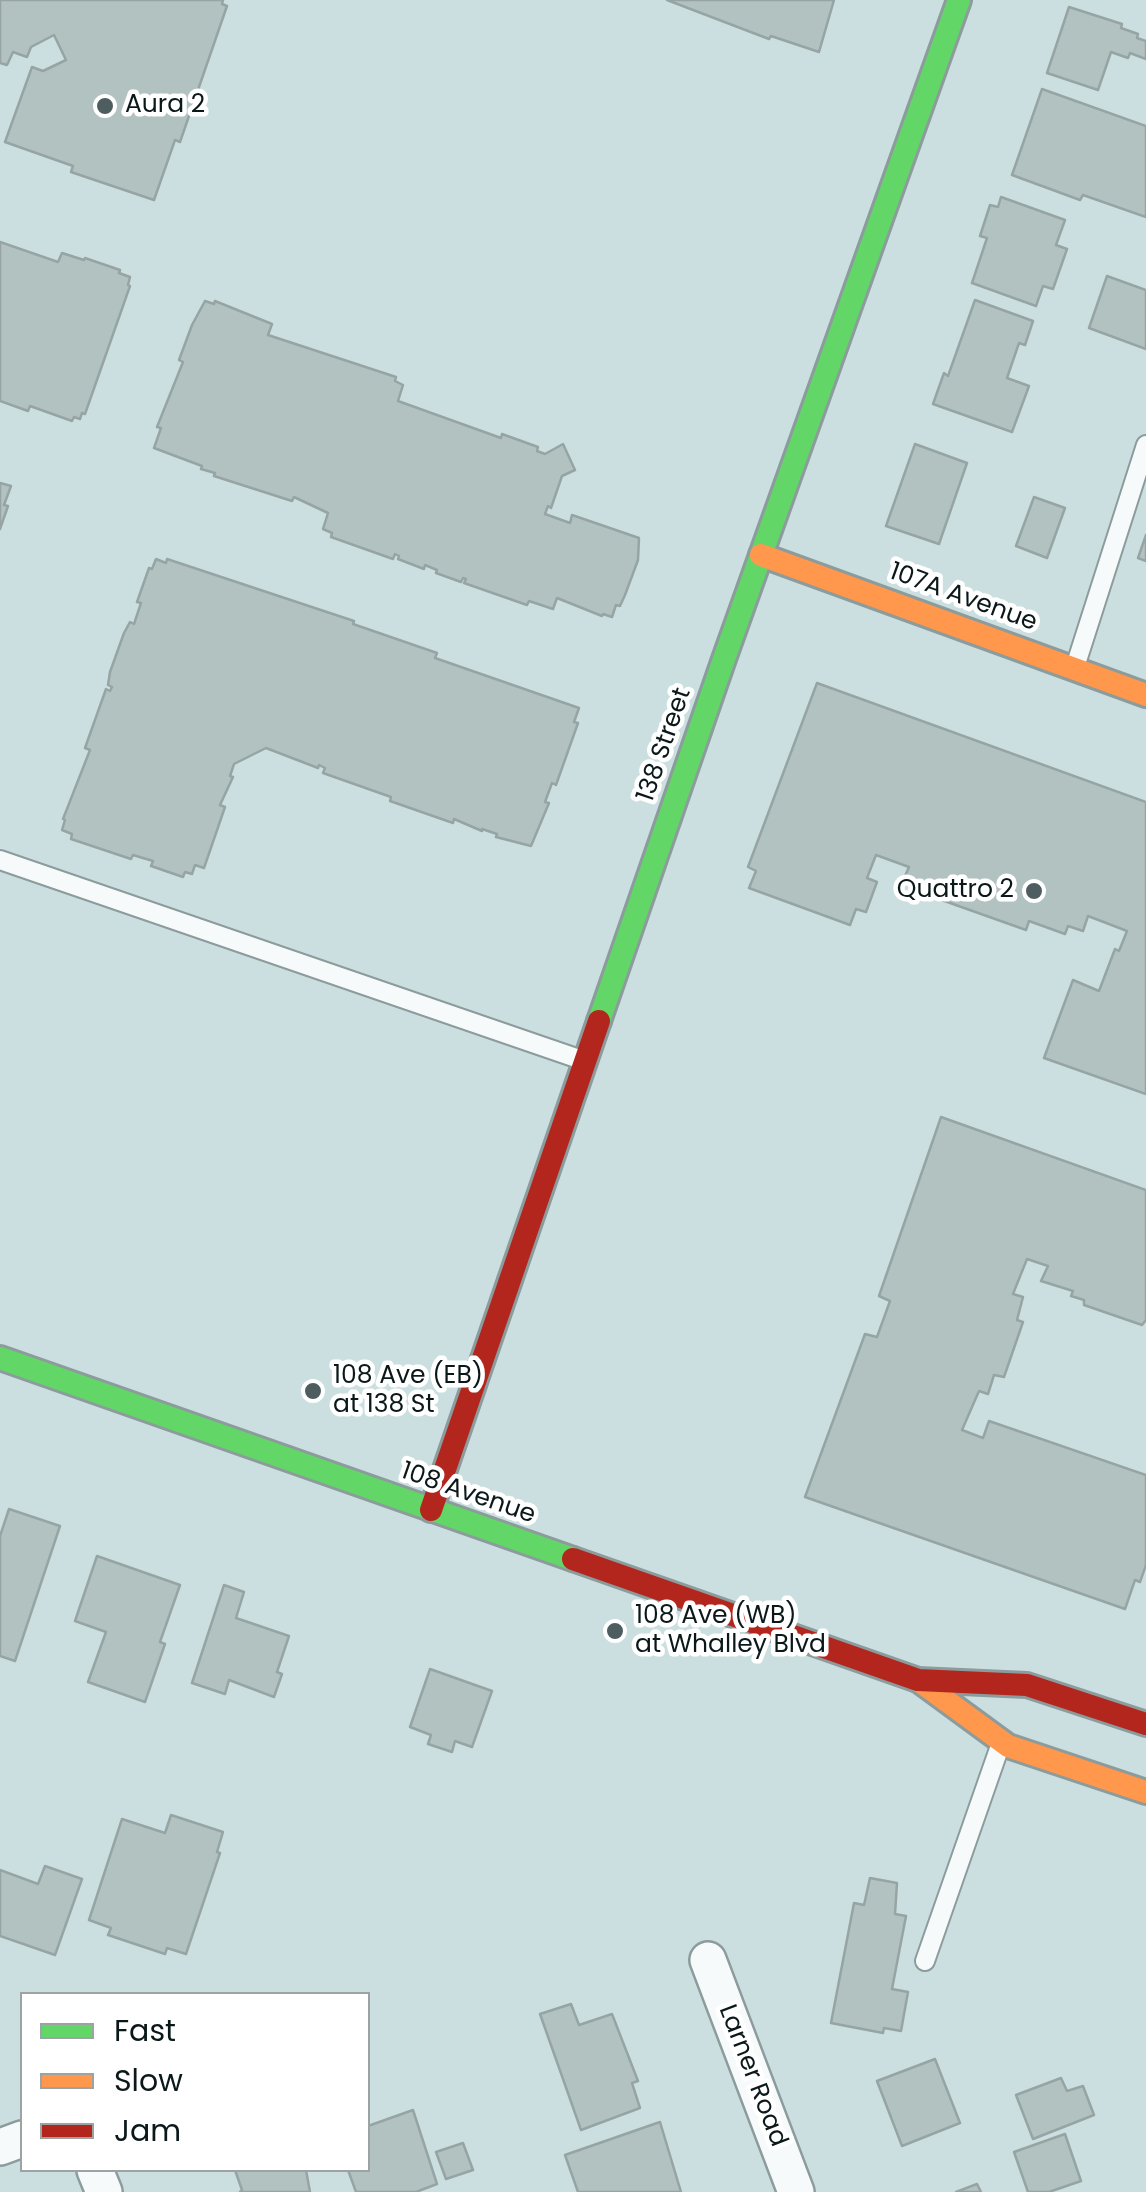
<!DOCTYPE html>
<html>
<head>
<meta charset="utf-8">
<style>
	body { margin:0 }
	#map { position:relative; width:1146px; height:2192px; overflow:hidden; background:#cbdfe1; font-family:Poppins,sans-serif }
	canvas { display:block }
	.legend { position:absolute; left:20px; top:1992px; width:350px; height:180px; box-sizing:border-box; background:#fff; border:2px solid #9da3a3; margin:0; padding:12px 18px; list-style:none; font-size:30px; color:#0b181a }
	.legend li { display:flex; align-items:center; gap:20px; height:50px }
	.legend b { width:50px; border:2px solid #9da3a3 }
</style>
</head>
<body>
<div id="map">
<canvas width="1146" height="2192"></canvas>
<ul class="legend">
<li><b style="height:12px;background:#63d668"></b>Fast</li>
<li><b style="height:12px;background:#ff974d"></b>Slow</li>
<li><b style="height:12px;background:#b3261e"></b>Jam</li>
</ul>
</div>
<script>
const context = document.querySelector('canvas').getContext('2d');
context.lineJoin = 'round';
function paint(path, color) {
  context.fillStyle = color;
  context.fill(path, 'evenodd');
}
function shape(rows) {
  const path = new Path2D();
  for (const r of rows) {
    path.moveTo(r[0], r[1]);
    for (let i = 2; i < r.length; i += 2) path.lineTo(r[i], r[i + 1]);
  }
  return path;
}
function strokePath(path, color, width, dash) {
  context.strokeStyle = color;
  context.lineWidth = width;
  context.lineCap = dash ? 'butt' : 'round';
  context.setLineDash(dash || []);
  context.stroke(path);
}
function write(font, color, halo, rows, align = 'center') {
  context.font = font + ' Poppins,sans-serif';
  context.lineWidth = 9;
  context.setLineDash([]);
  context.textBaseline = 'middle';
  context.strokeStyle = halo;
  context.fillStyle = color;
  for (const [text, x, y, turn = 0] of rows) {
    context.save();
    context.translate(x, y);
    context.rotate((+turn || 0) * Math.PI / 180);
    context.textAlign = isNaN(turn) ? turn : align;
    if (halo) context.strokeText(text, 0, 0);
    context.fillText(text, 0, 0);
    context.restore();
  }
}
const building = shape([
	[0,0,223,0,222,4,227,6,180,142,175,140,154,200,71,172,73,166,5,142,32,67,43,71,66,60,54,35,31,47,27,57,13,52,7,65,0,63,0,0],
	[667,0,834,0,819,52,771,36,769,39,667,0],
	[1069,7,1122,24,1121,28,1138,34,1137,38,1146,41,1146,59,1130,53,1128,58,1111,52,1098,90,1047,73,1069,7],
	[1042,89,1146,126,1146,217,1083,195,1080,200,1012,175,1042,89],
	[1001,197,1065,220,1056,245,1067,249,1053,289,1043,286,1036,306,972,283,987,238,980,236,990,205,998,207,1001,197],
	[0,242,58,262,62,253,84,260,85,258,120,270,119,273,130,277,128,285,130,286,85,414,82,413,80,419,74,417,72,421,30,406,28,411,0,401,0,242],
	[1107,276,1146,290,1146,349,1089,328,1107,276],
	[975,300,1033,321,1025,345,1019,343,1007,378,1029,386,1012,432,933,404,944,373,948,376,975,300],
	[205,301,214,304,215,301,272,324,268,335,396,377,395,381,403,385,398,401,501,438,502,434,538,447,537,451,545,454,563,444,575,470,562,476,551,508,548,506,545,514,570,523,572,515,639,538,638,560,625,595,620,606,616,605,612,617,603,614,602,616,557,598,553,609,529,601,527,605,464,583,466,579,463,578,461,582,436,573,437,570,425,565,424,569,398,559,399,556,395,554,393,559,331,537,332,533,323,529,328,513,294,497,292,501,214,476,215,473,201,469,202,466,154,448,161,428,157,427,183,362,179,360,192,325,205,301],
	[915,444,967,463,939,544,886,526,915,444],
	[0,483,11,486,4,505,8,506,0,529,0,483],
	[1034,497,1065,508,1047,558,1016,546,1034,497],
	[1146,535,1146,561,1138,558,1146,535],
	[156,559,166,563,167,559,354,621,353,624,437,653,435,658,579,708,574,722,578,723,556,785,552,783,545,802,549,803,531,846,496,837,497,834,482,829,482,831,454,819,453,823,390,801,391,797,323,773,325,768,319,765,318,768,266,748,234,764,230,776,233,777,220,805,225,807,204,868,195,865,192,874,185,872,183,877,151,866,153,861,133,855,131,859,71,839,72,834,62,830,65,820,63,819,90,750,85,748,106,689,110,691,112,687,108,685,110,672,124,633,130,622,134,624,141,603,137,602,149,568,152,569,156,559],
	[817,683,1146,802,1146,1094,1044,1058,1073,980,1099,991,1115,949,1119,951,1127,931,1088,916,1083,931,1068,926,1065,934,1029,921,1026,930,922,893,925,882,905,876,909,867,876,855,867,878,877,882,866,912,856,909,850,925,749,888,756,871,748,867,817,683],
	[941,1117,1146,1190,1146,1320,1142,1325,1084,1305,1084,1300,1071,1296,1073,1291,1041,1281,1048,1266,1027,1259,1013,1294,1023,1297,1017,1320,1023,1322,1004,1377,994,1375,988,1394,979,1391,962,1430,983,1438,989,1421,1146,1475,1146,1565,1140,1582,1135,1580,1125,1609,805,1497,865,1334,877,1337,890,1301,879,1296,941,1117],
	[9,1509,60,1526,15,1661,0,1656,0,1536,9,1509],
	[97,1556,180,1585,160,1642,165,1644,145,1702,88,1682,106,1632,75,1621,97,1556],
	[224,1585,244,1592,236,1618,289,1636,277,1672,282,1674,274,1697,229,1680,225,1694,192,1683,224,1585],
	[430,1669,492,1691,472,1747,455,1741,452,1752,428,1744,431,1735,410,1727,430,1669],
	[171,1815,223,1832,217,1852,220,1853,186,1954,167,1948,165,1954,108,1935,111,1928,89,1920,122,1819,165,1833,171,1815],
	[45,1866,82,1879,55,1955,0,1936,0,1870,38,1884,45,1866],
	[870,1878,897,1883,895,1914,906,1916,892,1989,908,1992,901,2031,884,2028,883,2033,831,2023,854,1903,864,1905,870,1878],
	[571,2004,579,2025,612,2014,638,2081,632,2083,640,2108,581,2130,540,2014,571,2004],
	[935,2059,960,2123,902,2146,877,2081,935,2059],
	[1061,2078,1067,2091,1083,2086,1094,2115,1033,2139,1016,2095,1061,2078],
	[413,2110,437,2184,416,2192,356,2192,348,2170,368,2170,368,2126,413,2110],
	[660,2122,681,2192,578,2192,565,2155,660,2122],
	[1065,2134,1081,2181,1049,2192,1028,2192,1014,2152,1065,2134],
	[463,2143,473,2170,446,2179,436,2152,463,2143],
	[235,2170,306,2170,310,2192,240,2192,242,2190,235,2170],
	[977,2184,981,2192,956,2192,977,2184]
]);
paint(building, '#b2c2c1');
strokePath(building, '#96a5a4', 2.5);
const lane = shape([
	[1075,667,1146,445],
	[0,860,585,1061],
	[925,1961,1000,1746]
]);
const street = shape([
	[708,1960,796,2192],
	[0,2147,22,2139],
	[95,2170,104,2192]
]);
const fast = shape([
	[599,1021,724,659,959,0],
	[0,1358,573,1559]
]);
const slow = shape([
	[761,555,1146,695],
	[918,1680,1008,1746,1146,1792]
]);
const jam = shape([
	[431,1510,599,1021],
	[573,1559,918,1680,1027,1685,1146,1724]
]);
strokePath(lane, '#8c9b9c', 22);
strokePath(street, '#8c9b9c', 40);
strokePath(fast, '#8c9b9c', 28);
strokePath(slow, '#8c9b9c', 28);
strokePath(jam, '#8c9b9c', 28);
strokePath(lane, '#f7fafa', 18);
strokePath(street, '#f7fafa', 35);
strokePath(fast, '#63d668', 22);
strokePath(slow, '#ff974d', 22);
strokePath(jam, '#b3261e', 22);
for (const [x, y, r, color] of [
	[105,106,10,"#4e5e60"],
	[1034,891,10,"#4e5e60"],
	[313,1391,10,"#4e5e60"],
	[615,1631,10,"#4e5e60"]
]) {
  const dot = new Path2D();
  dot.arc(x, y, r, 0, 2 * Math.PI);
  context.fillStyle = color;
  context.fill(dot);
  strokePath(dot, '#fff', 4);
}
write('25px', '#0b181a', '#fff', [
	["Aura 2",125,106],
	["Quattro 2",1014,891,"right"],
	["108 Ave (EB)",333,1377],
	["at 138 St",333,1406],
	["108 Ave (WB)",635,1617],
	["at Whalley Blvd",635,1646]
], 'left');
write('25px', '#0b181a', '#fff', [
	["107A Avenue",963,598,20],
	["138 Street",665,745,-71],
	["108 Avenue",468,1494,19],
	["Larner Road",752,2076,69]
]);
</script>
</body>
</html>
